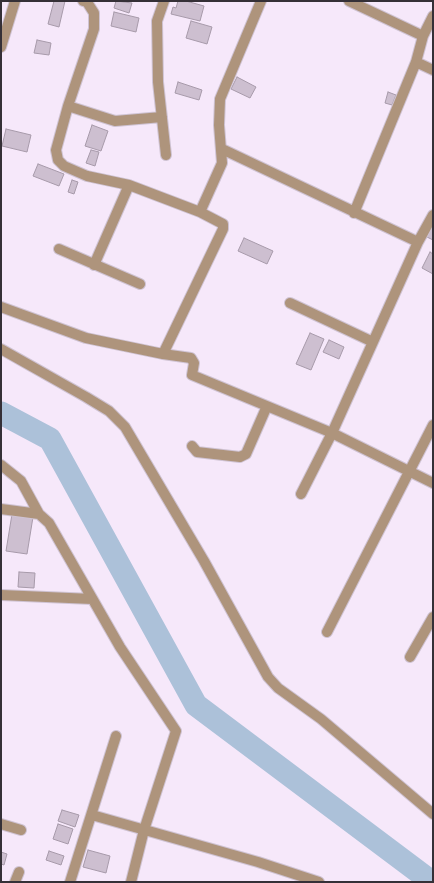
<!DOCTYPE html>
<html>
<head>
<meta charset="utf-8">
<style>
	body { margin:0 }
	#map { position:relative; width:434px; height:883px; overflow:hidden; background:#f6e8fa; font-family:Ubuntu,sans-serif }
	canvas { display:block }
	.frame { position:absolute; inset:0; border:2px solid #353037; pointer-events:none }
</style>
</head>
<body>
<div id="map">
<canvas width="434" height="883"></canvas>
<div class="frame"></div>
</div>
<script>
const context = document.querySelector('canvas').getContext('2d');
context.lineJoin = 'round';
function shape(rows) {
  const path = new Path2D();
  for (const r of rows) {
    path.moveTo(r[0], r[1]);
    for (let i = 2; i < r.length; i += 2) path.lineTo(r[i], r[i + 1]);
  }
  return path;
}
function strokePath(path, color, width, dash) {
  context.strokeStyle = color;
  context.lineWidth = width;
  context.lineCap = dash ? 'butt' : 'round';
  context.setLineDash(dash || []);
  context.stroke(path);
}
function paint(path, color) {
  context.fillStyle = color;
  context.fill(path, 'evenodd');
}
strokePath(shape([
	[1,413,50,439,196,705,432,882]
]), '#acc1d9', 23);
const building = shape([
	[54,1,65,1,59,27,48,24,54,1],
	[116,1,132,3,129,13,114,8,116,1],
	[178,1,186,1,204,6,200,21,171,14,173,7,176,8,178,1],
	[114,12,139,18,136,32,111,26,114,12],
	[191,21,212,27,207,44,186,38,191,21],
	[37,40,51,43,49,55,34,53,37,40],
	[237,77,256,87,250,98,231,89,237,77],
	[178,82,202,90,199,100,175,93,178,82],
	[388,92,396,95,392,105,385,103,388,92],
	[92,125,108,131,101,151,85,146,92,125],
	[6,129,31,135,27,152,2,146,6,129],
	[91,150,99,152,95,166,86,163,91,150],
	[38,164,64,174,59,186,33,176,38,164],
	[72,180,78,182,74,194,68,192,72,180],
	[433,219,433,240,425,236,433,219],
	[244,238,273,251,267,264,238,251,244,238],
	[430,252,433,254,433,274,422,268,430,252],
	[310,333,324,339,311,370,296,364,310,333],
	[329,340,344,347,339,359,323,352,329,340],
	[12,514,33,517,27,554,6,551,12,514],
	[19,572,35,573,34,588,18,587,19,572],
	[62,810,79,815,75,827,58,821,62,810],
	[58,824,73,829,68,844,53,839,58,824],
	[88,850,110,856,106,873,83,867,88,850],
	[49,851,64,856,61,865,46,860,49,851],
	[1,852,7,854,4,865,1,864,1,852]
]);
paint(building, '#cdbfd0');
strokePath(building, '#a79aaa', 1);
const street = shape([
	[83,1,87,2,94,13,94,29,68,106,56,150,58,160,64,166,87,176,129,185,200,212],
	[164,1,157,21,158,82,166,155],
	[261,1,220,99,219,125,222,163,200,212,223,224,223,229,163,354,191,358,194,363,192,375,332,433,433,483],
	[349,1,423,36],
	[1,47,15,1],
	[416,62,433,70],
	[68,106,115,121,162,117],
	[222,149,418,242],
	[354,213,416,62,423,36,433,16],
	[59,249,140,284],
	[94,265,129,185],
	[290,303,373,342],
	[1,307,86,338,163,354],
	[1,349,86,397,109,411,125,427,204,561,268,677,278,688,321,719,433,814],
	[192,446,197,452,240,457,246,454,267,406],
	[1,465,21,481,39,514],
	[301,494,332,433,418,242,433,215],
	[1,509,39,514,49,523,120,647,176,731,144,830,131,882],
	[1,595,92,599],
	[327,632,433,425],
	[410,657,433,617],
	[92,815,258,862,319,882],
	[1,824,21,830],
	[15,882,19,872],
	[70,882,116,736]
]);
strokePath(street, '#cfc3d3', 12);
strokePath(street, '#ae947c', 10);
</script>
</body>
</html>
